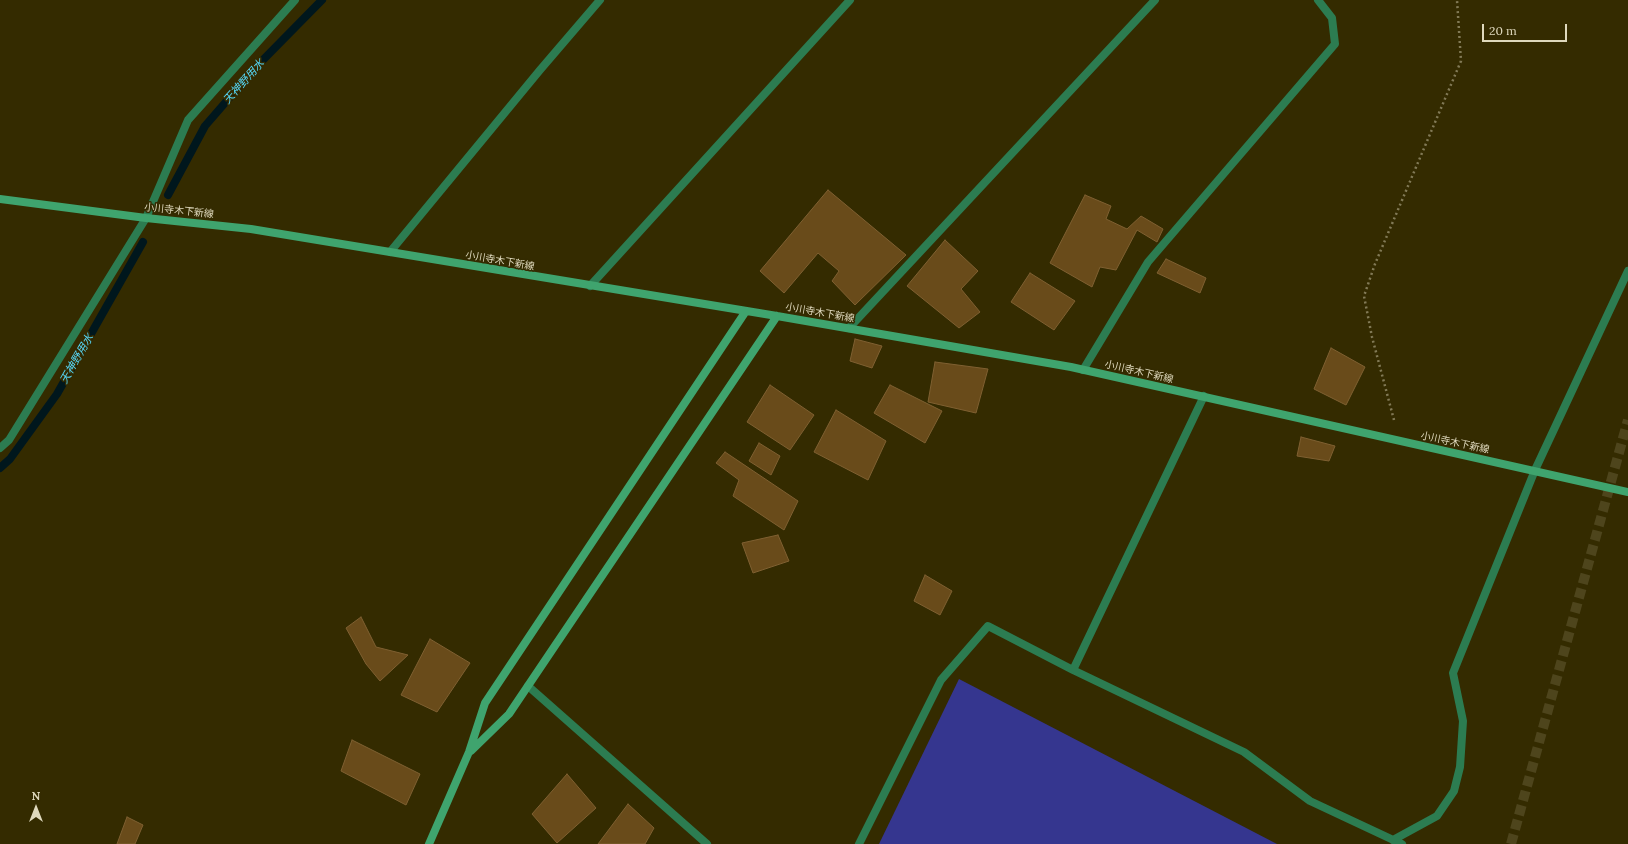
<!DOCTYPE html>
<html>
<head>
<meta charset="utf-8">
<style>
	body { margin:0 }
	#map { position:relative; width:1628px; height:844px; overflow:hidden; background:#342b00; font-family:Lora,serif }
	canvas { display:block }
	.north { position:absolute; left:16px; top:788px; width:40px; height:40px; -webkit-text-stroke:3px #342b00; paint-order:stroke; rotate:0deg; font-size:11px; font-weight:700; line-height:16px; text-align:center; color:#dfd9bd }
	.north::after { content:''; display:block; margin:auto; width:14px; height:18px; background:#dfd9bd; clip-path:polygon(50% 0,100% 100%,50% 72%,0 100%) }
	.scale { position:absolute; left:1482px; top:24px; width:85px; height:18px; box-sizing:border-box; border:2px solid #dfd9bd; border-top:0; padding-left:5px; font-size:12px; line-height:14px; white-space:nowrap; color:#dfd9bd; -webkit-text-stroke:3px #342b00; paint-order:stroke }
</style>
</head>
<body>
<div id="map">
<canvas width="1628" height="844"></canvas>
<div class="north">N</div>
<div class="scale">20 m</div>
</div>
<script>
const context = document.querySelector('canvas').getContext('2d');
context.lineJoin = 'round';
function paint(path, color) {
  context.fillStyle = color;
  context.fill(path, 'evenodd');
}
function shape(rows) {
  const path = new Path2D();
  for (const r of rows) {
    path.moveTo(r[0], r[1]);
    for (let i = 2; i < r.length; i += 2) path.lineTo(r[i], r[i + 1]);
  }
  return path;
}
function strokePath(path, color, width, dash) {
  context.strokeStyle = color;
  context.lineWidth = width;
  context.lineCap = dash ? 'butt' : 'round';
  context.setLineDash(dash || []);
  context.stroke(path);
}
function write(font, color, halo, rows, align = 'center') {
  context.font = font + ' Lora,"Noto Sans JP",serif';
  context.lineWidth = 3;
  context.setLineDash([]);
  context.textBaseline = 'middle';
  context.strokeStyle = halo;
  context.fillStyle = color;
  for (const [text, x, y, turn = 0] of rows) {
    context.save();
    context.translate(x, y);
    context.rotate((+turn || 0) * Math.PI / 180);
    context.textAlign = isNaN(turn) ? turn : align;
    if (halo) context.strokeText(text, 0, 0);
    context.fillText(text, 0, 0);
    context.restore();
  }
}
paint(shape([
	[959,679,1277,844,879,844]
]), '#35368f');
strokePath(shape([
	[168,195,205,126,257,66,322,0],
	[0,468,10,459,57,394,143,242]
]), '#00171d', 8);
const building = shape([
	[828,190,906,255,855,305,832,281,839,271,818,253,784,293,760,271,828,190],
	[1085,195,1111,206,1106,219,1127,229,1141,216,1163,229,1157,242,1137,230,1116,270,1100,267,1092,287,1050,263,1085,195],
	[945,240,978,271,961,289,980,312,959,328,907,286,945,240],
	[1166,259,1206,278,1200,293,1157,273,1166,259],
	[1030,273,1075,301,1054,330,1011,302,1030,273],
	[855,339,882,346,872,368,850,361,855,339],
	[1331,348,1365,367,1346,405,1314,389,1331,348],
	[935,362,988,369,976,413,928,402,935,362],
	[770,385,814,415,790,450,747,422,770,385],
	[890,385,942,411,925,443,874,413,890,385],
	[836,410,886,441,868,480,814,452,836,410],
	[1301,437,1335,446,1329,461,1297,456,1301,437],
	[759,443,780,456,771,475,749,461,759,443],
	[725,452,798,501,784,530,733,496,739,480,716,463,725,452],
	[778,535,789,561,753,573,742,543,778,535],
	[925,575,952,591,940,615,914,601,925,575],
	[361,617,376,647,408,655,380,681,366,664,346,628,361,617],
	[430,639,470,663,437,712,401,695,430,639],
	[352,740,420,774,406,805,341,771,352,740],
	[567,774,596,808,557,843,532,814,567,774],
	[628,804,654,828,645,844,598,844,628,804],
	[127,817,143,825,135,844,117,844,127,817]
]);
paint(building, '#694b1a');
strokePath(building, '#7f6031', 1);
strokePath(shape([
	[1511,844,1628,420]
]), '#4e451c', 10, [10, 5]);
strokePath(shape([
	[1394,420,1372,337,1364,296,1375,264,1461,61,1457,0]
]), '#827a56', 2.5, [2, 3]);
strokePath(shape([
	[390,252,540,70,600,0],
	[590,286,850,0],
	[849,328,1155,0],
	[1083,370,1148,262,1335,44,1332,18,1318,0],
	[1204,396,1073,670,1244,752,1310,801,1402,844],
	[0,448,9,440,146,218,188,120,295,0],
	[528,686,707,844],
	[1393,840,1437,816,1454,791,1460,767,1463,721,1453,673,1535,470,1628,271],
	[859,844,941,680,988,626,1073,670]
]), '#2c7c51', 8);
strokePath(shape([
	[0,199,146,218,251,229,777,316,1071,367,1628,492],
	[471,751,509,714,777,316],
	[429,844,469,752,485,703,746,311]
]), '#3fa46e', 8);
write('10px', '#dfd9bd', '#342b00', [
	["小川寺木下新線",179,211,6],
	["小川寺木下新線",500,261,10],
	["小川寺木下新線",820,313,10],
	["小川寺木下新線",1139,372,13],
	["小川寺木下新線",1455,443,12]
]);
write('italic 11px', '#55d5f4', '#342b00', [
	["天神野用水",244,82,-48],
	["天神野用水",77,359,-60]
]);
</script>
</body>
</html>
